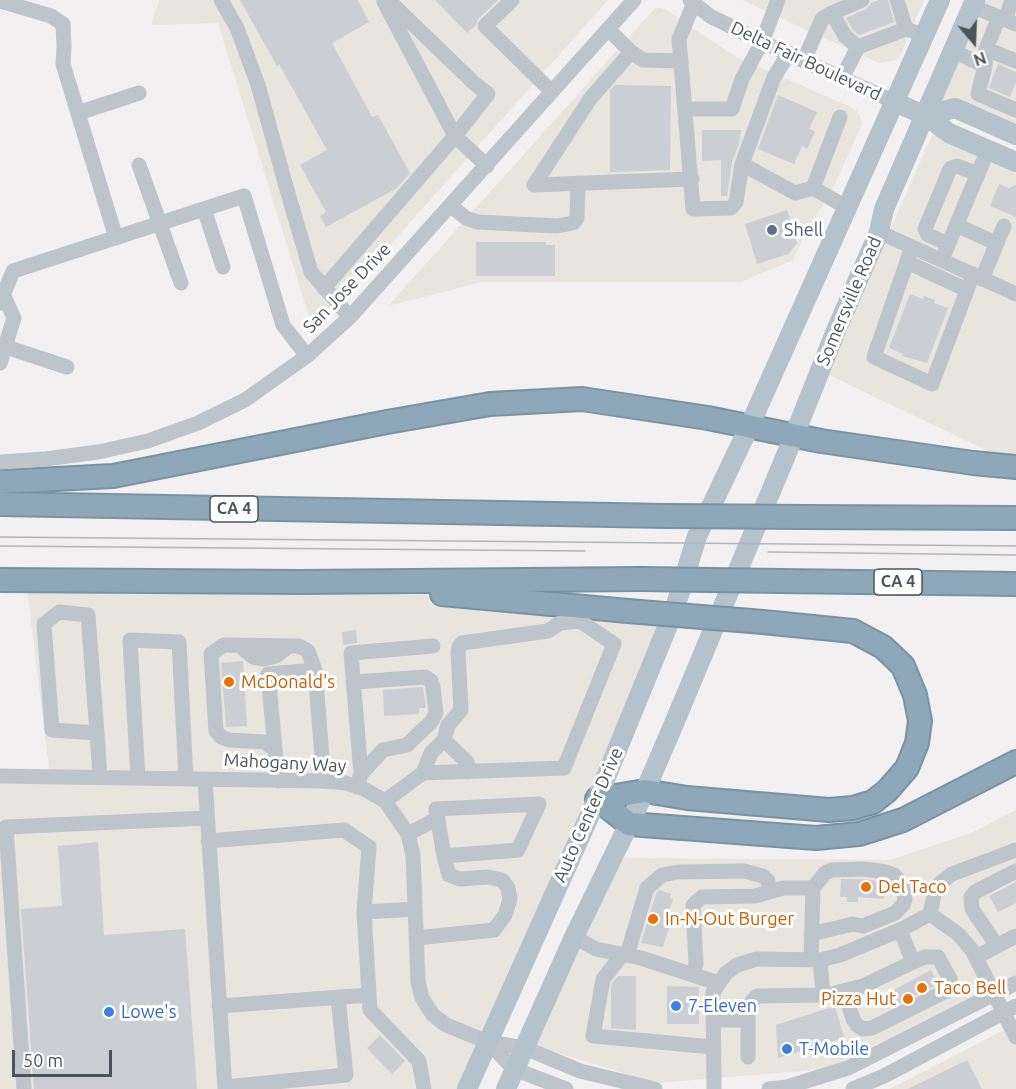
<!DOCTYPE html>
<html>
<head>
<meta charset="utf-8">
<style>
	body { margin:0 }
	#map { position:relative; width:1016px; height:1089px; overflow:hidden; background:#f2f0f0; font-family:Ubuntu,sans-serif }
	canvas { display:block }
	.north { position:absolute; left:944px; top:12px; width:60px; height:60px; -webkit-text-stroke:4px #fff; paint-order:stroke; rotate:161deg; font-size:16px; font-weight:700; line-height:24px; text-align:center; color:#4a555b }
	.north::after { content:''; display:block; margin:auto; width:21px; height:27px; background:#4a555b; clip-path:polygon(50% 0,100% 100%,50% 72%,0 100%) }
	.scale { position:absolute; left:12px; top:1050px; width:100px; height:27px; box-sizing:border-box; border:3px solid #4a555b; border-top:0; padding-left:8px; font-size:18px; line-height:21px; white-space:nowrap; color:#4a555b; -webkit-text-stroke:4px #fff; paint-order:stroke }
</style>
</head>
<body>
<div id="map">
<canvas width="1016" height="1089"></canvas>
<div class="north">N</div>
<div class="scale">50 m</div>
</div>
<script>
const context = document.querySelector('canvas').getContext('2d');
context.lineJoin = 'round';
function paint(path, color) {
  context.fillStyle = color;
  context.fill(path, 'evenodd');
}
function shape(rows) {
  const path = new Path2D();
  for (const r of rows) {
    path.moveTo(r[0], r[1]);
    for (let i = 2; i < r.length; i += 2) path.lineTo(r[i], r[i + 1]);
  }
  return path;
}
function strokePath(path, color, width, dash) {
  context.strokeStyle = color;
  context.lineWidth = width;
  context.lineCap = dash ? 'butt' : 'round';
  context.setLineDash(dash || []);
  context.stroke(path);
}
function write(font, color, halo, rows, align = 'center') {
  context.font = font + ' Ubuntu,sans-serif';
  context.lineWidth = 6;
  context.setLineDash([]);
  context.textBaseline = 'middle';
  context.strokeStyle = halo;
  context.fillStyle = color;
  for (const [text, x, y, turn = 0] of rows) {
    context.save();
    context.translate(x, y);
    context.rotate((+turn || 0) * Math.PI / 180);
    context.textAlign = isNaN(turn) ? turn : align;
    if (halo) context.strokeText(text, 0, 0);
    context.fillText(text, 0, 0);
    context.restore();
  }
}
paint(shape([
	[159,0,608,0,351,289,312,326,218,23,151,25],
	[742,0,924,0,901,54,896,60,879,63],
	[975,0,1016,0,1016,135,955,108,926,116],
	[655,8,661,8,668,11,736,57,851,107,856,110,860,116,862,123,859,131,833,188,804,236,793,260,741,282,482,282,388,306],
	[933,133,1016,168,1016,459,994,454,827,374],
	[26,580,300,582,670,614,467,1089,0,1089,0,776,50,776],
	[1016,810,1016,975,827,1069,656,1083,532,1045,624,858,890,860,971,833],
	[1016,1024,1016,1089,889,1089,903,1082]
]), '#e8e4de');
paint(shape([
	[240,0,358,0,369,22,332,43,372,117,378,115,410,173,397,188,326,227,320,216,326,212,300,165,327,150,279,64,277,66],
	[435,0,498,0,478,19,476,25,467,33],
	[879,0,888,0,894,22,859,35,853,30,846,18,866,9,871,3],
	[998,64,1016,72,1016,83,1010,97,989,88],
	[615,85,671,86,670,170,610,172,610,90],
	[778,95,817,112,809,129,815,131,807,149,802,146,794,164,758,149],
	[702,130,741,130,739,144,732,162,727,196,721,196,721,160,702,161],
	[999,184,1009,188,1016,185,1016,217,990,206],
	[787,210,797,243,788,254,757,264,745,224],
	[476,242,546,242,546,245,555,245,555,276,476,276],
	[910,294,923,299,924,296,935,300,934,303,948,308,927,363,902,356,903,354,889,348],
	[356,630,357,643,343,645,342,632],
	[243,661,247,726,226,727,221,663],
	[423,687,426,708,419,708,419,714,384,716,383,690],
	[98,842,104,935,185,929,197,1089,34,1089,21,909,62,906,58,846],
	[841,879,863,879,884,882,884,899,858,897,858,902,847,902,847,897,840,897],
	[1016,882,1016,903,998,912,989,896],
	[659,890,671,894,670,898,673,899,666,920,671,922,663,947,641,943,656,894],
	[931,970,938,984,894,1006,888,993],
	[618,976,636,976,636,1030,611,1028,611,991,612,983],
	[667,986,699,987,699,1024,667,1024],
	[835,1006,844,1038,778,1058,776,1025],
	[380,1035,405,1061,392,1074,367,1048],
	[967,1060,982,1089,908,1089]
]), '#cbced2');
const highway = shape([
	[0,482,113,476,387,422,490,404,582,399,708,418,821,441,973,463,1016,467],
	[0,504,667,516],
	[805,517,1016,518],
	[0,580,300,582,641,579],
	[780,581,1016,584],
	[442,594,628,611],
	[597,799,645,791,687,798,829,810,853,808,873,802,887,791,907,768,917,743,920,721,915,695,903,666,883,647,853,631,763,622],
	[597,799,629,824,816,838,859,834,903,820,1016,762]
]);
strokePath(highway, '#7993a4', 26);
strokePath(shape([
	[221,0,237,28,258,85,287,190,311,272,350,317],
	[512,0,485,26,552,92],
	[690,0,710,16,762,42,895,102],
	[897,0,906,29],
	[0,1,51,16,63,24,64,47,63,64,116,238],
	[384,2,455,136,487,166],
	[694,3,679,39,693,209,731,208,736,202,742,164],
	[972,6,1016,24],
	[832,13,845,36,858,47],
	[1005,20,1012,0],
	[608,29,631,52],
	[986,49,999,17],
	[953,51,985,66,986,49,1016,61],
	[789,53,774,77,742,164,795,193,813,188],
	[804,60,822,19,832,13,862,0],
	[681,61,643,60,631,52,590,99,534,185,692,179],
	[985,66,978,94,1016,110],
	[842,78,858,47,906,29,924,35],
	[686,109,732,109,742,79,762,42,778,0],
	[78,113,139,93],
	[840,117,813,188,846,207],
	[139,165,181,283],
	[451,206,466,218,477,222,557,226,573,223,577,218,578,183],
	[204,209,223,267],
	[956,225,996,243],
	[879,232,1016,294],
	[948,244,928,235,925,229,949,171,951,168,957,166,978,174],
	[912,247,874,357,932,384,973,274],
	[945,252,988,150],
	[907,262,967,290],
	[982,279,1004,226],
	[324,288,455,136,488,94,474,83,388,0],
	[0,303,13,271,244,196,283,325,307,356],
	[0,345,67,367],
	[0,363,14,318,3,294],
	[0,462,45,459,98,452,148,441,198,423,245,400,307,356,350,317,634,0],
	[239,645,253,657,264,659,276,656,289,646],
	[354,682,425,677,431,681,433,687,436,713,432,721,407,745,383,750,361,774],
	[97,733,52,730,44,624,59,612,88,615,97,733,100,777],
	[444,740,467,762,468,772],
	[274,749,265,742,229,740,221,737,216,731,211,654,224,645,299,646,308,651,315,670],
	[0,776,324,781,346,783,364,789,385,801,408,834,413,855,418,982,422,998,433,1015,446,1025,488,1042,525,1048,580,1071,655,1089],
	[138,778,130,640,179,642,186,779],
	[205,779,225,1089],
	[278,781,268,674,315,670,324,781],
	[357,787,361,774,351,653,433,646],
	[385,801,423,773,431,753,444,740,448,725,461,710,458,652,459,647,462,643,548,631,560,623,580,621,614,644,564,768,423,773],
	[408,834,438,818],
	[208,841,344,830,369,847,364,912,369,995,219,1006],
	[364,912,415,909],
	[930,914,958,934,972,950,1016,1037],
	[811,934,853,924,863,926,895,913,903,905,905,899,902,884,894,875,886,872,863,869,832,870,825,873,813,888],
	[574,937,596,949,641,958,718,983],
	[416,938,494,930,505,915,510,899,508,888,502,880,488,877,460,879,449,875,444,856,436,809,539,804,518,850,444,856],
	[997,946,972,909,971,897,975,892,1016,871],
	[623,954,603,979,593,1036,713,1047],
	[627,955,647,888,662,875,678,872,744,871,763,876,768,881,770,891],
	[976,957,1016,936],
	[693,974,696,964,693,905,702,897,755,896,783,888,813,888,811,960],
	[844,991,853,1019,857,1025,863,1029,872,1028,946,991,950,986,950,979,938,957,925,957,913,962],
	[835,993,863,986,913,962,900,930],
	[369,995,370,1010,419,1061,424,1089],
	[713,1020,748,1020,748,1006,757,996,823,995,820,960],
	[748,1020,748,1057],
	[488,1042,514,1069,566,1089],
	[225,1087,346,1075,338,997],
	[24,1089,6,827,207,818],
	[714,1089,713,992,726,973,737,965,757,959,820,960,840,955,900,930,930,914,935,891,940,883,952,874,1016,850],
	[769,1089,787,1087,848,1068,1016,983],
	[853,1089,884,1076,1016,1006]
]), '#bdc5cb', 15);
strokePath(shape([
	[895,102,926,116,949,133,1016,162],
	[926,116,955,108,1016,135],
	[467,1089,597,799,675,608,697,536,749,427,940,0],
	[506,1089,574,937,645,791,673,726,794,436,837,328,879,232,884,209,975,0]
]), '#b3c2cb', 20);
strokePath(highway, '#8ea7b9', 22);
strokePath(shape([
	[0,537,1016,546],
	[0,546,585,551],
	[768,552,1016,555]
]), '#b3b6b9', 1.5);
const highwayBridge = shape([
	[667,516,805,517],
	[641,579,780,581],
	[628,611,763,622]
]);
strokePath(highwayBridge, '#7993a4', 26, []);
strokePath(highwayBridge, '#8ea7b9', 22);
for (const [x, y, r, color] of [
	[772,230,6,"#5c6f8a"],
	[229,682,6,"#e8710a"],
	[866,887,6,"#e8710a"],
	[653,919,6,"#e8710a"],
	[922,988,6,"#e8710a"],
	[908,999,6,"#e8710a"],
	[676,1006,6,"#3f7fe0"],
	[109,1012,6,"#3f7fe0"],
	[787,1049,6,"#3f7fe0"]
]) {
  const dot = new Path2D();
  dot.arc(x, y, r, 0, 2 * Math.PI);
  context.fillStyle = color;
  context.fill(dot);
  strokePath(dot, '#fff', 2);
}
for (const [x, y, w] of [
	[234,509,48],
	[898,582,48]
]) {
  const box = new Path2D();
  box.roundRect(x - w / 2, y - 13, w, 26, 4.5);
  context.fillStyle = '#fff';
  context.fill(box);
  strokePath(box, '#4a555b', 1.5);
}
write('bold 16px', '#4a555b', null, [
	["CA 4",234,509],
	["CA 4",898,582]
]);
write('18px', '#4a555b', '#fff', [
	["Delta Fair Boulevard",806,61,25],
	["San Jose Drive",347,288,-46],
	["Somersville Road",849,301,-67],
	["Mahogany Way",285,763,3],
	["Auto Center Drive",588,815,-66]
]);
write('18px', '#4e5e75', '#fff', [
	["Shell",784,230]
], 'left');
write('18px', '#c56008', '#fff', [
	["McDonald's",241,682],
	["Del Taco",878,887],
	["In-N-Out Burger",665,919],
	["Taco Bell",934,988],
	["Pizza Hut",896,999,"right"]
], 'left');
write('18px', '#366cbe', '#fff', [
	["7-Eleven",688,1006],
	["Lowe's",121,1012],
	["T-Mobile",799,1049]
], 'left');
</script>
</body>
</html>
